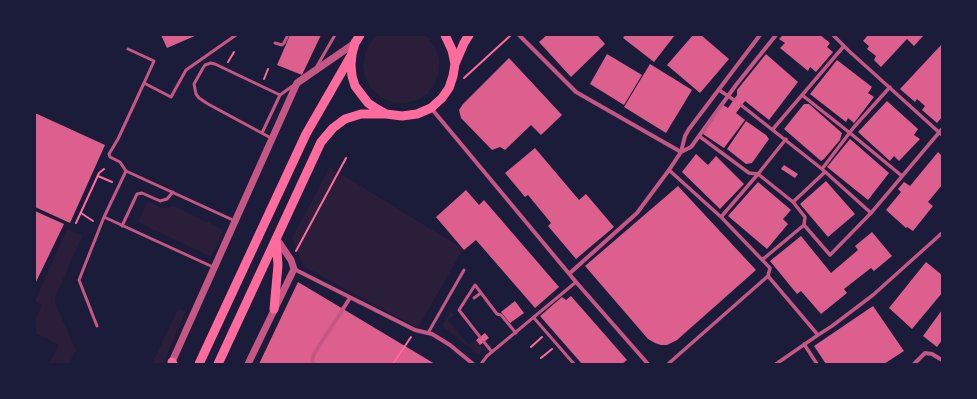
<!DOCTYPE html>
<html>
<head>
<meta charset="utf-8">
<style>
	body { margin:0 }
	#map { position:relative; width:977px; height:399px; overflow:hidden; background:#1b1b3a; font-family:Signika,sans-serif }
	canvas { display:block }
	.frame { position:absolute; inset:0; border:36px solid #1b1b3a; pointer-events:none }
</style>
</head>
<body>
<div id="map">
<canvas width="977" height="399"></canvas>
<div class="frame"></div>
</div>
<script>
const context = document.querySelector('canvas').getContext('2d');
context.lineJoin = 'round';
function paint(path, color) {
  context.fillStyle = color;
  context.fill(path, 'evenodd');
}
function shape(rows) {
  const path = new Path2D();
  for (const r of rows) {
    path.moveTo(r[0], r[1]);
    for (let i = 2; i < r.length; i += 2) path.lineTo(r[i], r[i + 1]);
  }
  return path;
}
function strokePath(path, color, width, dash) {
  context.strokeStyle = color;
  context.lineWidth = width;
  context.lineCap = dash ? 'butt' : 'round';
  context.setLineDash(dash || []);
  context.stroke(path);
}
paint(shape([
	[378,35,424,35,427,37,435,47,439,59,439,71,435,83,428,93,418,100,406,103,394,103,382,98,372,90,366,79,363,67,365,54,370,43],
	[330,167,463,249,418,328,303,266,292,238],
	[148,201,160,207,165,208,174,206,224,230,211,257,138,222],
	[67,229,82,236,55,298,55,303,76,350,69,364,49,364,59,345,35,333,35,320,42,305,35,301],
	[178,309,186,311,163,364,152,364],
	[450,312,455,315,448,320,469,345,476,340,484,349,478,354,442,326]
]), '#2a1e3b');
paint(shape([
	[161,35,197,35,167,48],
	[290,35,321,35,302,75,277,65],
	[547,35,597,35,605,44,571,77,539,42],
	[625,35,675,35,654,62,623,38],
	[693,35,701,35,729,59,700,93,667,65],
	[783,35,820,35,830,43,827,47,833,52,816,72,810,67,808,71,780,48,785,43,779,39],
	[868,35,924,35,914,46,907,39,881,67,874,60,876,56,867,49,869,46,863,41],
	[942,44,942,117,937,123,922,110,925,106,917,99,915,102,900,89],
	[607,54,642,75,624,105,590,84],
	[766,54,798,82,769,120,745,101,736,113,745,120,724,148,703,134,723,105,728,108,737,95,737,90],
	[509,58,562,115,541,135,531,125,505,150,500,147,492,150,461,118,459,110,463,104],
	[837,60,872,87,868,93,874,97,854,123,848,118,846,122,810,94],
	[650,64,692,90,666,133,624,107],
	[887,101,918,129,914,135,920,139,899,161,894,156,890,161,858,132],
	[804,104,809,104,842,133,840,140,824,159,821,161,784,129],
	[35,113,105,145,70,223,35,207],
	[746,121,766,135,769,139,752,163,746,164,727,149],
	[850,139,889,173,868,200,827,167],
	[535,148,579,200,586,194,614,227,576,259,548,226,551,223,528,195,525,197,505,173],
	[938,152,942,156,942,185,928,202,933,206,913,231,907,227,906,228,886,210,901,192,898,189,904,182,910,186],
	[696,154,708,165,716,156,744,184,720,209,682,172],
	[784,165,798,174,795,178,781,169],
	[826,181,855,214,828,237,800,204],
	[758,182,791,210,783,219,788,224,767,249,728,216],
	[678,186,756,270,677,340,667,345,661,345,655,343,648,339,585,266],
	[466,190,479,205,484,200,559,287,535,308,476,240,464,250,436,217],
	[35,211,64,224,35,284],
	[872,232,892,256,874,271,871,268,844,289,847,293,821,314,801,291,797,294,770,261,801,236,831,273,858,250,855,246],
	[926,262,942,275,942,293,912,329,889,308],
	[298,282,435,364,259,364],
	[571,296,627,360,622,364,582,364,540,316,562,297,566,300],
	[515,301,524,313,510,323,501,312],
	[873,306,904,351,884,364,826,364,814,346],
	[942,310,942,340,937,347,923,336],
	[485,333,489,338,480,345,476,340]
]), '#dd5f8e');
strokePath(shape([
	[228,62,234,52],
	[464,78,511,35],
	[264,79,268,69],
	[98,176,112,182],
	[81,213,93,221],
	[76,223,99,173,104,169],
	[296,251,346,158],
	[531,347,542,337],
	[541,358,552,349],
	[393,364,411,337]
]), '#ff6b9d', 2);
strokePath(shape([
	[275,43,282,45,284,43,288,35],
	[128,49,154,61,144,83],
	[317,66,335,35],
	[262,133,280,95,294,85],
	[271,138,208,104,199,98,196,94,194,84,203,68,205,65,211,63,215,64,280,95],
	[126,171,120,162,110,157,109,154,118,139,144,83,171,97,186,70,236,35],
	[122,226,137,194,142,193,160,201,167,199,173,192],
	[213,267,104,217,126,171,235,221],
	[474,298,481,293],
	[534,318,574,364],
	[97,326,79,280,104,217],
	[428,333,464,270],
	[480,337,459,310,475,285,497,314,501,315,516,333],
	[484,342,492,352],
	[481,364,487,356,576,282]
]), '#c65784', 3);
strokePath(shape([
	[833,35,849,51,942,135],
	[719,90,734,100],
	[802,95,850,133,902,176],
	[741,105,822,169,871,213],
	[773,129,844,46],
	[699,136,749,173,758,174,793,202,805,217,804,225],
	[822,169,854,127,890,87],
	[669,170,721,217,770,268,768,276],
	[793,202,825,172],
	[721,217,758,174,786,139],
	[762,260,804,225,830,255,871,213,942,129],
	[804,344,817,364],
	[668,364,768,276,818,335,832,326,873,295,942,233],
	[776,364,818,335,817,334]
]), '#c65784', 3.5);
strokePath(shape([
	[519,35,576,92,681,152],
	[431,108,576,282,648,364],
	[681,152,691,147,736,85,776,35],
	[294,269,415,330,432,334,450,345,473,364],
	[570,273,637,213,669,170,681,152,685,136,689,129,760,35],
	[314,364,312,360,314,354,350,298],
	[914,364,925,353,932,354,942,360]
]), '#c65784', 4);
strokePath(shape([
	[171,364,297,83,355,43],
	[248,364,294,269,291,260,276,238]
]), '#c65784', 7);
strokePath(shape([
	[360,35,355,43,352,54,351,65,352,76,355,86,368,103,377,109,386,114,402,116,417,114,431,108,442,98,449,88,453,76,455,64,452,50,445,35],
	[455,64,464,43,469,35],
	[274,309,278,265,276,239],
	[172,362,173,364],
	[199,364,306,134,352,54],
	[218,364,321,142,333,128,345,119,361,114,386,114]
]), '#ff6b9d', 9);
</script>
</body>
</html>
